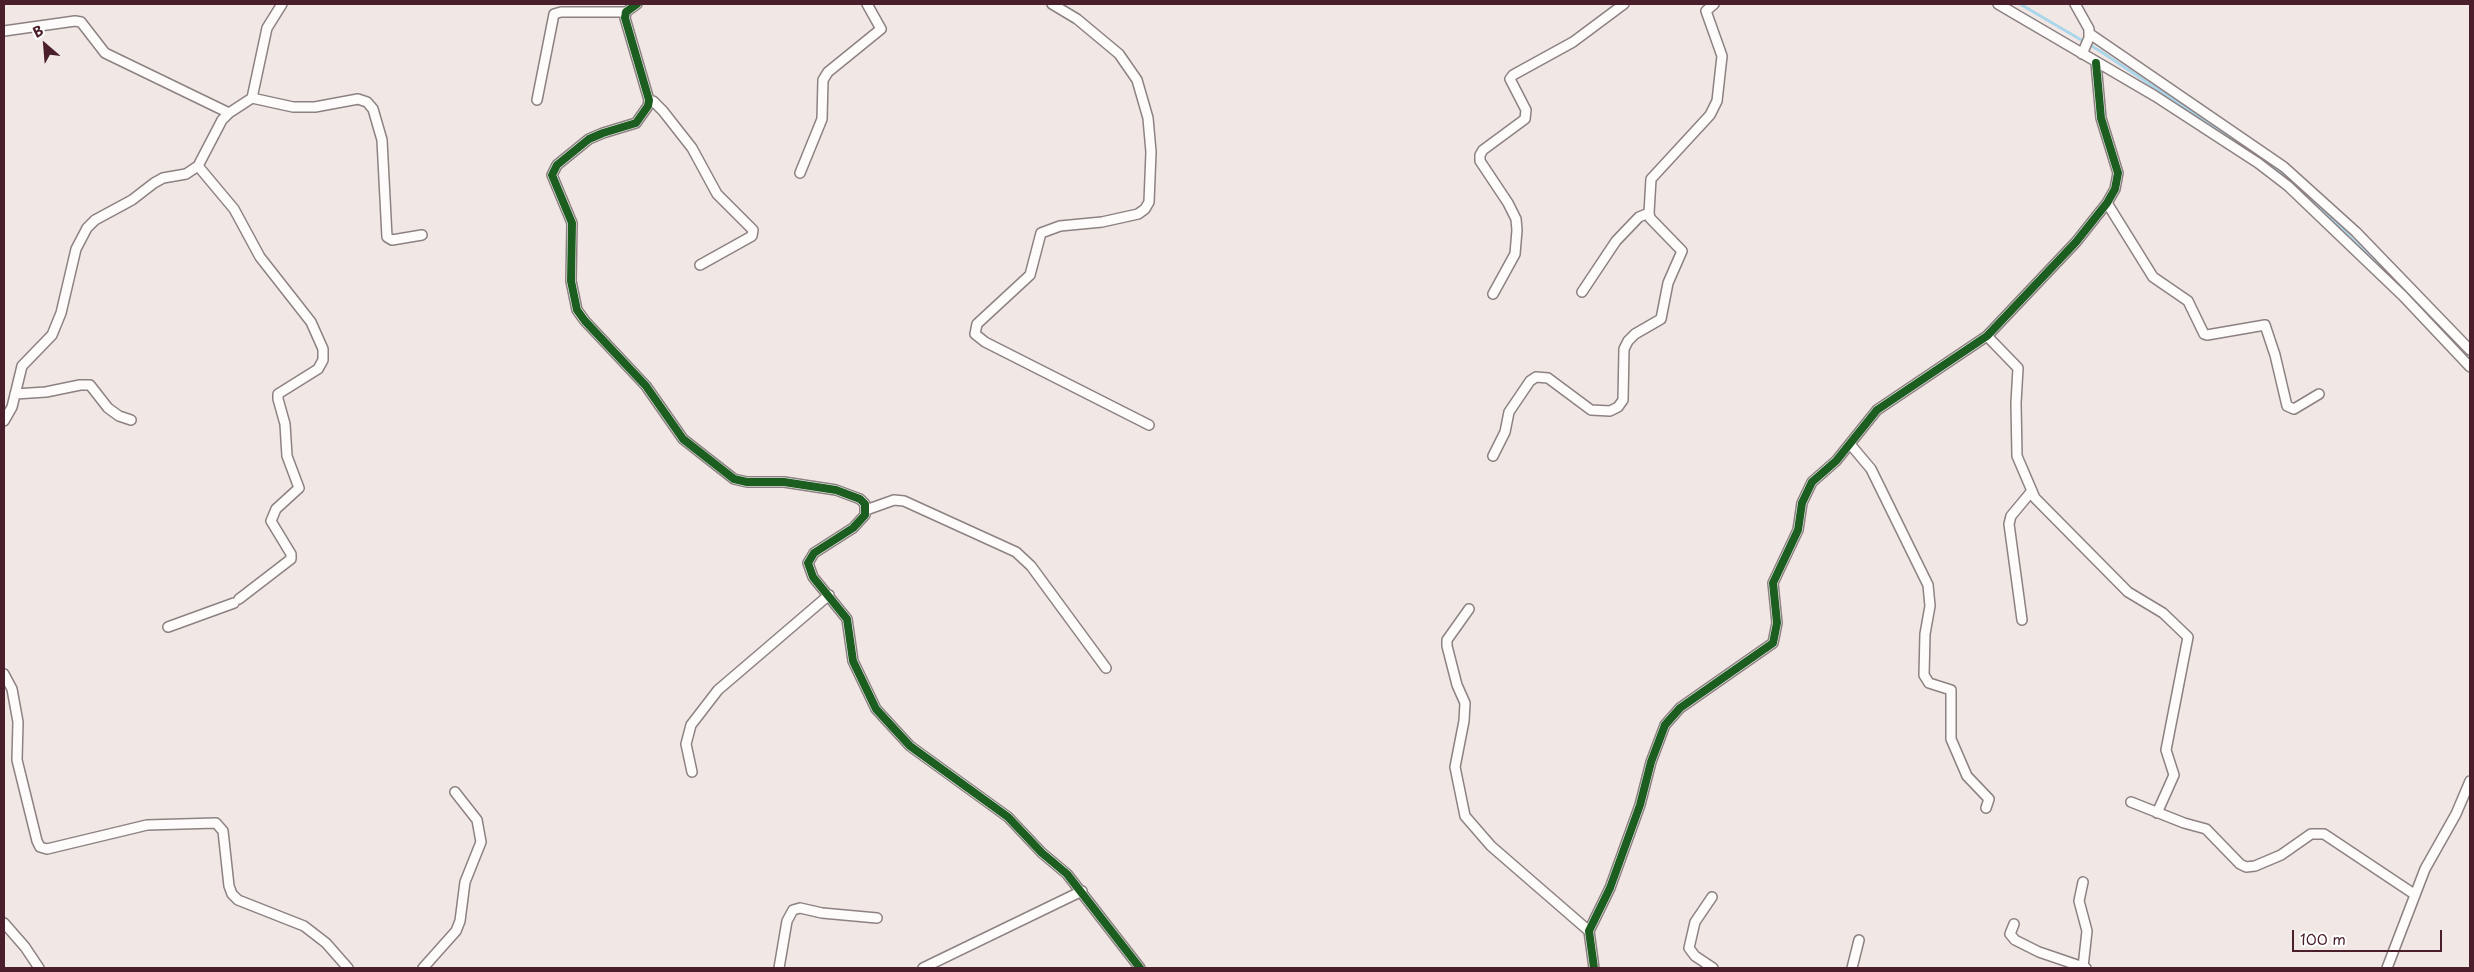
<!DOCTYPE html>
<html>
<head>
<meta charset="utf-8">
<style>
	body { margin:0 }
	#map { position:relative; width:2474px; height:972px; overflow:hidden; background:#f1e8e5; font-family:"Playpen Sans",sans-serif }
	canvas { display:block }
	.frame { position:absolute; inset:0; border:5px solid #4a1f2b; pointer-events:none }
	.north { position:absolute; left:20px; top:20px; width:50px; height:50px; -webkit-text-stroke:4px #fff; paint-order:stroke; rotate:333deg; font-size:14px; font-weight:700; line-height:20px; text-align:center; color:#4a1f2b }
	.north::after { content:''; display:block; margin:auto; width:18px; height:22px; background:#4a1f2b; clip-path:polygon(50% 0,100% 100%,50% 72%,0 100%) }
	.scale { position:absolute; left:2292px; top:930px; width:150px; height:22px; box-sizing:border-box; border:2px solid #4a1f2b; border-top:0; padding-left:6px; font-size:15px; line-height:18px; white-space:nowrap; color:#4a1f2b; -webkit-text-stroke:4px #fff; paint-order:stroke }
</style>
</head>
<body>
<div id="map">
<canvas width="2474" height="972"></canvas>
<div class="frame"></div>
<div class="north">B</div>
<div class="scale">100 m</div>
</div>
<script>
const context = document.querySelector('canvas').getContext('2d');
context.lineJoin = 'round';
function shape(rows) {
  const path = new Path2D();
  for (const r of rows) {
    path.moveTo(r[0], r[1]);
    for (let i = 2; i < r.length; i += 2) path.lineTo(r[i], r[i + 1]);
  }
  return path;
}
function strokePath(path, color, width, dash) {
  context.strokeStyle = color;
  context.lineWidth = width;
  context.lineCap = dash ? 'butt' : 'round';
  context.setLineDash(dash || []);
  context.stroke(path);
}
strokePath(shape([
	[2020,4,2100,51,2269,163,2304,191,2395,282],
	[2415,303,2470,359]
]), '#aad6eb', 3);
const minor = shape([
	[637,4,626,12,625,18,649,100,648,106,636,123,603,133,589,139,557,165,552,175,572,223,571,281,577,310,585,321,646,386,683,439,734,479,747,482,784,482,836,490,860,499,865,504,865,515,853,528,814,553,808,563,813,577,847,619,853,661,876,709,910,746,1008,817,1042,853,1067,874,1140,968],
	[1052,4,1077,19,1119,54,1137,80,1148,118,1151,152,1149,202,1145,209,1138,214,1102,222,1060,226,1041,233,1030,275,977,324,975,334,985,342,1149,425],
	[1998,4,2155,96,2258,163,2288,186,2403,296,2470,367],
	[2075,4,2089,29,2089,38,2082,54],
	[4,31,75,21,81,22,105,53,229,113],
	[2090,34,2284,167,2356,232,2470,350],
	[252,98,293,107,315,107,358,99,367,102,373,109,382,140,387,237,392,240,422,235],
	[537,100,554,14,561,12,626,12],
	[649,100,653,101,663,111,692,148,717,194,753,230,752,236,700,265],
	[198,166,234,209,260,257,311,322,323,349,323,360,318,369,278,394,278,399,285,424,287,456,299,488,276,509,271,521,291,554,291,559,239,599],
	[800,173,822,119,823,80,828,72,881,29,867,4],
	[2107,203,2153,277,2188,301,2204,334,2207,335,2265,325,2275,355,2287,406,2294,409,2319,394],
	[1582,292,1616,241,1639,217,1649,213],
	[1493,294,1515,254,1517,230,1516,219,1508,203,1480,161,1480,155,1483,150,1525,119,1526,110,1510,79,1513,75,1573,42,1624,4],
	[1987,336,2018,368,2016,403,2017,456,2035,498,2128,592,2163,613,2188,637,2166,750,2174,775,2157,813],
	[15,394,46,392,80,385,90,385,108,408,119,416,131,420],
	[4,421,12,407,22,366,52,335,61,313,76,249,87,228,95,220,132,200,154,183,163,178,186,174,198,166,222,120,229,113,252,98,267,28,282,4],
	[1850,444,1871,469,1928,585,1930,606,1925,634,1924,675,1929,683,1951,690,1951,739,1967,776,1989,799,1986,808],
	[1493,456,1505,432,1509,412,1530,381,1536,377,1548,378,1591,410,1610,411,1618,407,1623,400,1624,349,1628,341,1635,334,1661,319,1668,283,1682,251,1650,218,1649,213,1651,179,1710,115,1717,101,1722,56,1706,11,1714,4],
	[866,510,894,500,904,501,1016,552,1031,566,1106,668],
	[1469,609,1447,640,1447,646,1457,685,1465,703,1464,721,1455,767,1465,816,1491,846,1589,931],
	[2022,620,2009,524,2011,516,2031,492],
	[168,627,234,603],
	[4,674,12,689,18,722,17,760,37,841,40,847,47,849,147,825,216,823,223,831,229,886,232,894,238,900,304,926,326,943,348,968],
	[692,772,686,744,691,725,718,690,829,595],
	[2131,802,2184,823,2206,829,2240,864,2246,867,2255,866,2281,855,2311,834,2324,834,2414,894],
	[2083,882,2079,901,2087,931,2083,967,2086,968],
	[1712,897,1695,922,1689,948,1695,956,1713,968],
	[4,923,25,947,39,968],
	[2014,924,2010,934,2015,940,2039,952,2083,967],
	[423,968,456,931,460,921,465,882,481,842,477,820,455,792],
	[779,968,787,921,793,910,800,908,822,913,877,918],
	[923,968,1082,891],
	[1594,968,1589,931,1610,888,1640,805,1651,762,1665,725,1680,708,1773,643,1777,623,1773,583,1798,530,1802,503,1812,482,1836,461,1877,410,1987,336,2076,242,2107,203,2115,189,2118,173,2101,118,2096,63],
	[1852,968,1859,940],
	[2387,968,2425,869,2456,814,2470,781]
]);
strokePath(minor, '#8d8182', 12);
strokePath(minor, '#fdfcfb', 9);
strokePath(shape([
	[637,4,626,12,625,18,649,100,648,106,636,123,603,133,589,139,557,165,552,175,572,223,571,281,577,310,585,321,646,386,683,439,734,479,747,482,784,482,836,490,860,499,865,504,865,515,853,528,814,553,808,563,813,577,847,619,853,661,876,709,910,746,1008,817,1042,853,1067,874,1140,968],
	[1594,968,1589,931,1610,888,1640,805,1651,762,1665,725,1680,708,1773,643,1777,623,1773,583,1798,530,1802,503,1812,482,1836,461,1877,410,1987,336,2076,242,2107,203,2115,189,2118,173,2101,118,2096,63]
]), '#1b5e20', 8);
</script>
</body>
</html>
